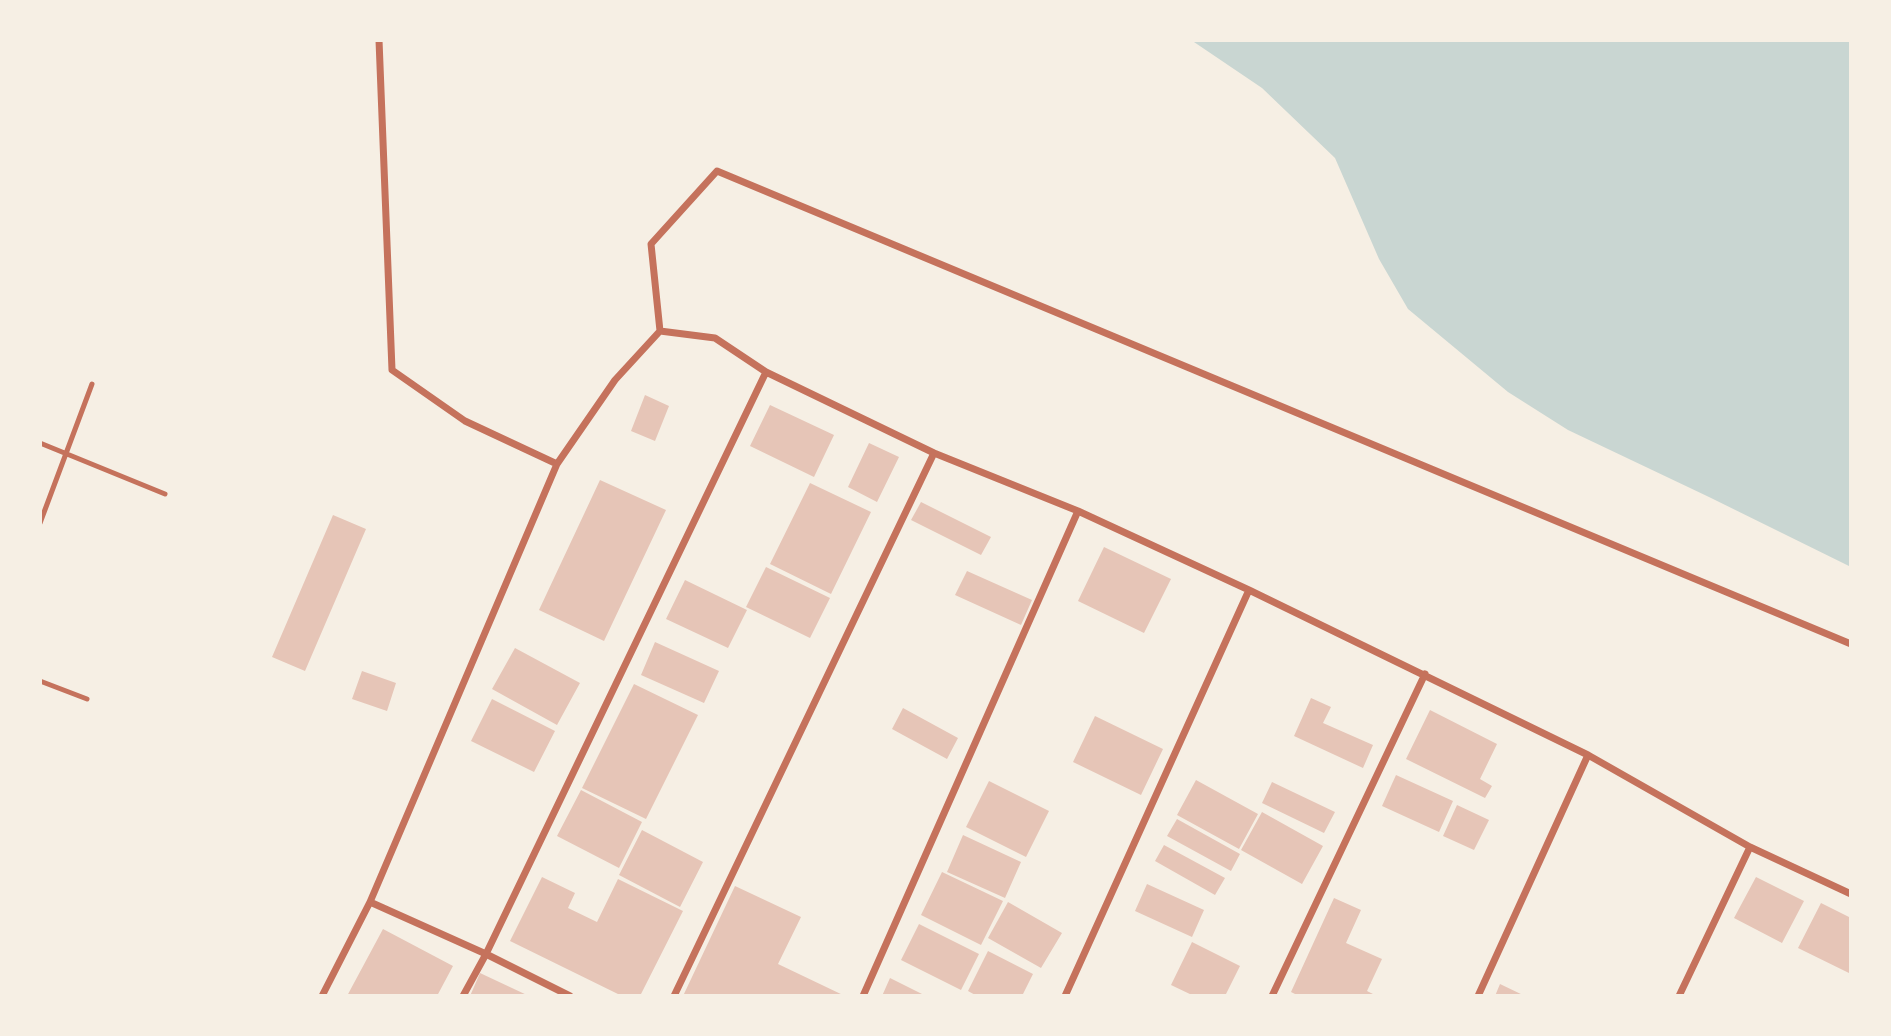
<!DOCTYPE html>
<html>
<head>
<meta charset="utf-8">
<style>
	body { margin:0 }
	#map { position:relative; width:1891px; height:1036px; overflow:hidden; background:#f6efe4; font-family:Raleway,sans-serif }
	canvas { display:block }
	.frame { position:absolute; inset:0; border:42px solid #f6efe4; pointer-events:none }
</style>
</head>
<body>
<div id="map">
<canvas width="1891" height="1036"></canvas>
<div class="frame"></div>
</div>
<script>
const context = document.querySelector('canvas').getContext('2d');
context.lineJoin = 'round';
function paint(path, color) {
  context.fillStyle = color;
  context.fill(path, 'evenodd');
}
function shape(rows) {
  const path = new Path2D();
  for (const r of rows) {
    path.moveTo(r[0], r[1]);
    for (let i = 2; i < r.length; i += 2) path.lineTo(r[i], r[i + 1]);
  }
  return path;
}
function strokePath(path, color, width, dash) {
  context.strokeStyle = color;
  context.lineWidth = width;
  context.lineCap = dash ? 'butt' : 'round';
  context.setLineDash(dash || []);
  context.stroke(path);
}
paint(shape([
	[1191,40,1851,40,1851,567,1709,497,1568,430,1508,392,1408,309,1379,259,1335,158,1262,88]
]), '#c9d6d2');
paint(shape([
	[645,395,669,406,655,441,631,431],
	[770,405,834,435,814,477,750,446],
	[869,443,899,457,877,502,848,487],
	[600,480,666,510,604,641,539,610],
	[810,483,871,512,831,594,770,564],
	[921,502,991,537,981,555,911,520],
	[333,515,366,529,305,671,272,657],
	[1104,547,1171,579,1144,633,1078,601],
	[766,567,830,598,810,638,746,607],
	[967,571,1032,600,1021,625,955,595],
	[685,580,747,610,728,648,666,619],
	[655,642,719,671,704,703,641,675],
	[515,648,580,683,557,725,492,689],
	[362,671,396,683,387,711,352,699],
	[634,684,698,715,646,819,582,788],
	[1311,698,1331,707,1323,723,1373,745,1363,768,1294,736],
	[492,699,555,731,534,772,471,741],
	[903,708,958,738,947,759,892,729],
	[1430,710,1497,744,1480,779,1492,786,1485,798,1406,759],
	[1095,716,1163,749,1141,795,1073,762],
	[1396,775,1453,801,1439,832,1382,806],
	[1196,780,1258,814,1239,849,1177,815],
	[989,781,1049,811,1026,857,966,827],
	[1272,782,1335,812,1324,833,1262,803],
	[581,790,642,822,619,868,557,836],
	[1457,805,1489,820,1474,850,1443,836],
	[1262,812,1323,846,1302,884,1241,850],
	[1177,819,1240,854,1231,871,1167,836],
	[642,830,703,862,680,907,619,875],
	[963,835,1021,862,1005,898,947,872],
	[1164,845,1225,878,1215,895,1155,861],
	[942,872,1003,901,981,945,921,915],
	[542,877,575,893,568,908,597,922,618,879,683,911,640,996,622,996,510,941],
	[1756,877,1804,901,1782,943,1734,918],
	[1147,884,1204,910,1192,937,1135,911],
	[735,886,801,917,778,964,845,996,683,996],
	[1334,898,1361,910,1346,943,1382,959,1367,991,1377,996,1299,996,1291,992],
	[1008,902,1062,933,1041,968,988,938],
	[1821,903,1851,918,1851,974,1798,948],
	[919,924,979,954,961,990,901,960],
	[383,929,453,966,437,996,347,996],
	[1192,942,1240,966,1225,996,1194,996,1171,985],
	[988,951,1033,974,1022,996,977,996,968,991],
	[480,973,529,996,470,996],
	[890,978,926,996,882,996],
	[1500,984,1525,996,1495,996]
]), '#e6c5b7');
strokePath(shape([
	[40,443,165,494],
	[40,523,92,384],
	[40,681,87,699]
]), '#c5725c', 5);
strokePath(shape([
	[379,40,392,370,465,421,557,464],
	[660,331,651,244,717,171,1851,644],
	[322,996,370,902],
	[463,996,486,954,766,372],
	[570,996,486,954,370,902,557,464,615,380,660,331,715,338,766,372,934,453,1078,511,1249,590,1588,755,1750,847,1851,894],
	[674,996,934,453],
	[863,996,1078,511],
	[1065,996,1249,590],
	[1272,996,1425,674],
	[1478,996,1588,755],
	[1679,996,1750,847]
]), '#c5725c', 7);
</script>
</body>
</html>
